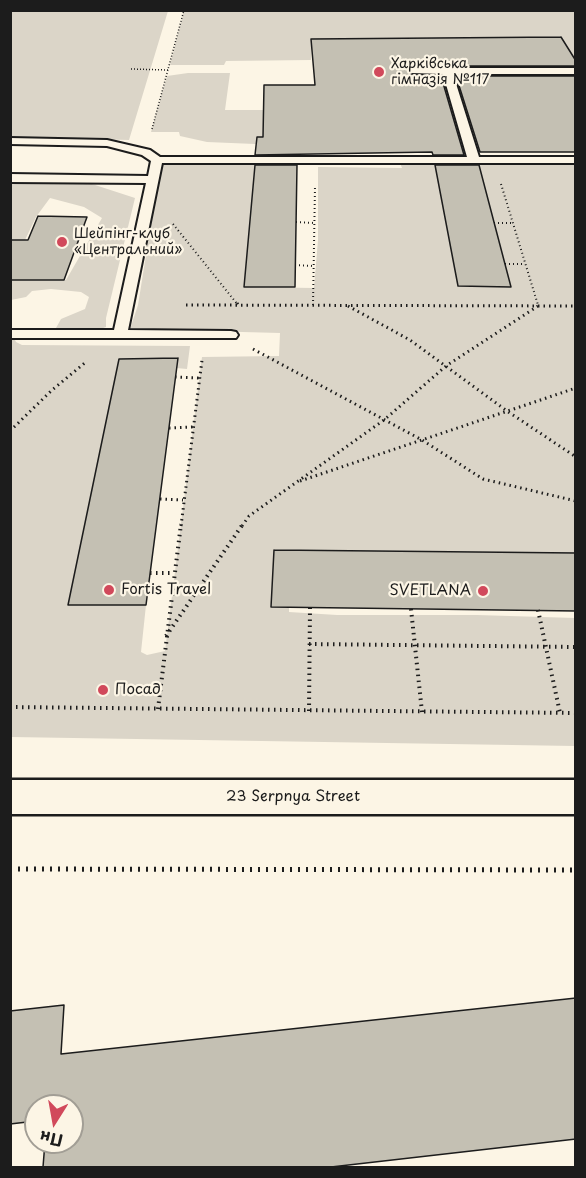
<!DOCTYPE html>
<html>
<head>
<meta charset="utf-8">
<style>
	body { margin:0 }
	#map { position:relative; width:586px; height:1178px; overflow:hidden; background:#fcf5e5; font-family:"Playpen Sans",sans-serif }
	canvas { display:block }
	.frame { position:absolute; inset:0; border:12px solid #1c1c1c; pointer-events:none }
	.north { position:absolute; left:24px; top:1094px; width:60px; height:60px; box-sizing:border-box; background:#fcf5e5; border:2px solid #a29e95; border-radius:50%; rotate:191deg; font-size:16px; font-weight:700; line-height:24px; text-align:center; color:#1c1c1c }
	.north::after { content:''; display:block; margin:auto; width:21px; height:27px; background:#d1495b; clip-path:polygon(50% 0,100% 100%,50% 72%,0 100%) }
</style>
</head>
<body>
<div id="map">
<canvas width="586" height="1178"></canvas>
<div class="frame"></div>
<div class="north">Пн</div>
</div>
<script>
const context = document.querySelector('canvas').getContext('2d');
context.lineJoin = 'round';
function paint(path, color) {
  context.fillStyle = color;
  context.fill(path, 'evenodd');
}
function shape(rows) {
  const path = new Path2D();
  for (const r of rows) {
    path.moveTo(r[0], r[1]);
    for (let i = 2; i < r.length; i += 2) path.lineTo(r[i], r[i + 1]);
  }
  return path;
}
function strokePath(path, color, width, dash) {
  context.strokeStyle = color;
  context.lineWidth = width;
  context.lineCap = dash ? 'butt' : 'round';
  context.setLineDash(dash || []);
  context.stroke(path);
}
function write(font, color, halo, rows, align = 'center') {
  context.font = font + ' "Playpen Sans",sans-serif';
  context.lineWidth = 4.5;
  context.setLineDash([]);
  context.textBaseline = 'middle';
  context.strokeStyle = halo;
  context.fillStyle = color;
  for (const [text, x, y, turn = 0] of rows) {
    context.save();
    context.translate(x, y);
    context.rotate((+turn || 0) * Math.PI / 180);
    context.textAlign = isNaN(turn) ? turn : align;
    if (halo) context.strokeText(text, 0, 0);
    context.fillText(text, 0, 0);
    context.restore();
  }
}
paint(shape([
	[10,11,168,11,129,140,11,137],
	[184,11,575,11,575,66,569,66,561,54,561,37,311,39,311,60,226,61,224,65,170,65],
	[188,73,230,73,225,110,435,110,303,146,207,142,180,136,179,132,151,132,167,76],
	[161,162,255,163,244,287,314,288,318,240,318,167,402,168,400,163,575,163,575,553,274,550,271,607,289,607,289,612,337,615,477,615,575,618,575,746,11,737,10,330,16,342,22,345,190,346,187,369,176,368,177,358,119,359,68,605,146,605,141,652,147,655,165,651,202,357,279,356,280,333,130,329,138,305],
	[11,174,46,174,58,182,92,184,135,198,106,318,106,327,95,331,56,328,61,319,85,309,89,297,81,292,51,289,32,291,26,297,11,300,11,255,13,280,66,280,102,218,84,207,50,198,36,217,25,240,11,240]
]), '#dbd5c8');
const building = shape([
	[561,37,576,61,576,66,414,66,409,68,411,75,441,76,464,155,433,155,432,152,255,155,257,137,263,137,264,85,315,85,311,39,561,37],
	[456,76,576,76,576,152,480,152,456,76],
	[255,165,297,165,295,287,244,287,255,165],
	[435,165,479,165,511,287,458,286,435,165],
	[38,216,87,217,64,280,10,280,10,240,28,240,38,216],
	[178,358,146,605,68,605,119,359,178,358],
	[274,550,576,553,576,611,271,607,274,550],
	[576,998,576,1139,331,1167,43,1167,45,1142,72,1142,72,1106,36,1106,36,1121,10,1124,10,1011,64,1005,61,1054,576,998]
]);
paint(building, '#c4c0b3');
strokePath(building, '#1c1c1c', 1.5);
const lane = shape([
	[414,68,576,68,576,74,453,74,479,157,576,157,576,163,162,163,128,330,231,331,236,332,238,335,236,338,10,338,10,330,114,330,146,183,10,182,10,174,148,176,151,161,142,155,107,146,10,144,10,138,107,140,150,150,160,157,467,157,443,74,411,73,411,69,414,68]
]);
const secondary = shape([
	[10,780,576,780,576,814,10,814,10,780]
]);
strokePath(lane, '#1c1c1c', 4);
strokePath(secondary, '#1c1c1c', 5);
strokePath(shape([
	[131,69,168,70],
	[152,129,184,10]
]), '#1c1c1c', 1.5, [1, 2]);
strokePath(shape([
	[501,184,538,305],
	[296,222,315,223],
	[494,223,514,223],
	[173,224,238,305],
	[505,264,525,264],
	[295,265,314,266],
	[313,305,315,186]
]), '#1c1c1c', 2, [1, 3]);
strokePath(shape([
	[237,303,238,305],
	[186,305,576,306],
	[348,306,410,340,507,411,576,457],
	[253,349,422,440,483,479,576,501],
	[175,377,199,378],
	[169,428,193,427],
	[10,431,51,391,87,361],
	[300,481,576,388],
	[160,499,183,500],
	[181,526,202,360],
	[242,526,249,516,384,420,446,366,538,306,537,303]
]), '#1c1c1c', 3, [1.5, 4]);
strokePath(shape([
	[150,573,174,573],
	[411,609,422,712],
	[538,610,560,713],
	[166,636,243,524],
	[309,644,576,647],
	[10,707,576,713],
	[158,709,181,524],
	[309,711,310,607]
]), '#1c1c1c', 4, [1.5, 4.5]);
strokePath(shape([
	[10,869,576,870]
]), '#1c1c1c', 5, [2, 6]);
paint(lane, '#fcf5e5');
paint(secondary, '#fcf5e5');
for (const [x, y, r, color] of [
	[379,72,6,"#d1495b"],
	[62,242,6,"#d1495b"],
	[109,590,6,"#d1495b"],
	[483,591,6,"#d1495b"],
	[103,690,6,"#d1495b"]
]) {
  const dot = new Path2D();
  dot.arc(x, y, r, 0, 2 * Math.PI);
  context.fillStyle = color;
  context.fill(dot);
  strokePath(dot, '#fcf5e5', 2);
}
write('14px', '#1c1c1c', '#fcf5e5', [
	["Харківська",391,64],
	["гімназія №117",391,80],
	["Шейпінг-клуб",74,234],
	["«Центральний»",74,250]
], 'left');
write('15px', '#1c1c1c', '#fcf5e5', [
	["Fortis Travel",121,590],
	["SVETLANA",471,591,"right"],
	["Посад",115,690]
], 'left');
write('15px', '#1c1c1c', '#fcf5e5', [
	["23 Serpnya Street",293,797]
]);
</script>
</body>
</html>
